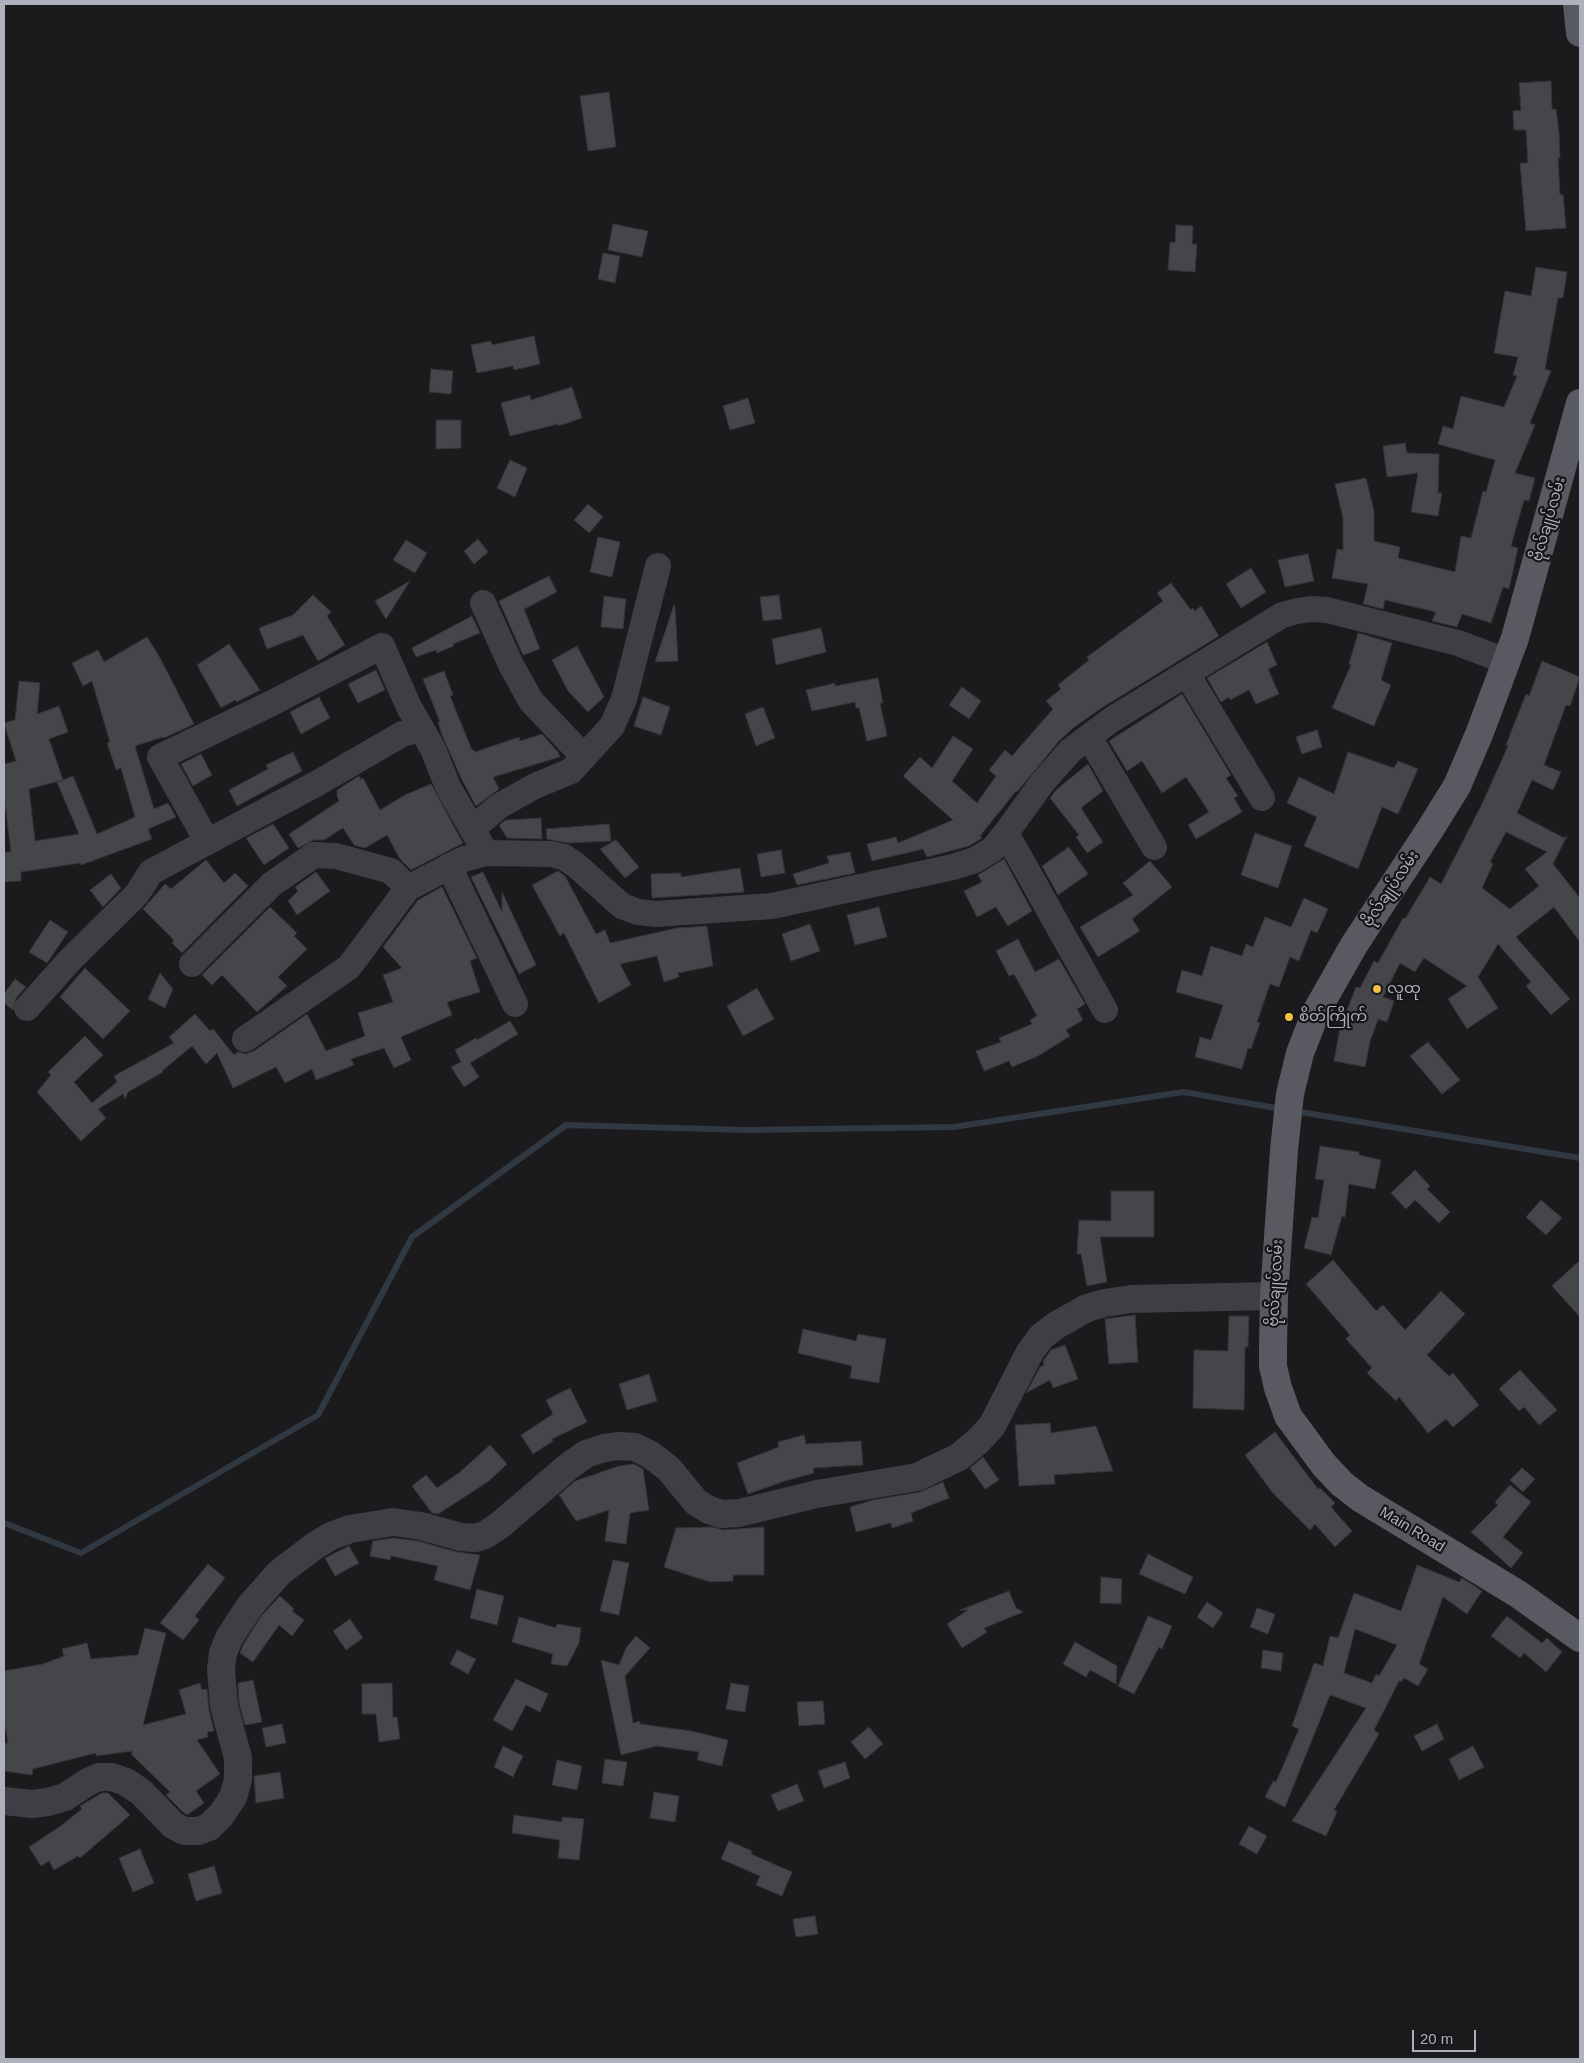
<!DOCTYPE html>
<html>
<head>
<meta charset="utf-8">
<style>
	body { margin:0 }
	#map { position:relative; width:1584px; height:2063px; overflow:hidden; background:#1b1b1d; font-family:Helvetica,sans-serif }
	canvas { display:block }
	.frame { position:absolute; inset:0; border:5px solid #aeb1bc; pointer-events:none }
	.scale { position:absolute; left:1412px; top:2030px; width:64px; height:22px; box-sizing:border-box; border:2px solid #aeb1bc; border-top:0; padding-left:6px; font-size:15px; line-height:18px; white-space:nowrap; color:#aeb1bc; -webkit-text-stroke:4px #161618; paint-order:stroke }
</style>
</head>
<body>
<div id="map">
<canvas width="1584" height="2063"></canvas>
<div class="frame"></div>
<div class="scale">20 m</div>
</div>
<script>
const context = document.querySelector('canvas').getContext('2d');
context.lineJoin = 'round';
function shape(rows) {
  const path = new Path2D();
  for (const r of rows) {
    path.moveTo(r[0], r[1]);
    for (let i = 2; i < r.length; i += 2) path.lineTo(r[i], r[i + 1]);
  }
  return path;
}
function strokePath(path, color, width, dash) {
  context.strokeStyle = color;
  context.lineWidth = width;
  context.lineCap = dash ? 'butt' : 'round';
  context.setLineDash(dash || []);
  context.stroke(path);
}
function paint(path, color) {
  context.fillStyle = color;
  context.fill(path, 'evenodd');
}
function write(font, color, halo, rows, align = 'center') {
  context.font = font + ' Helvetica,"Noto Sans Myanmar",sans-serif';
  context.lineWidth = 4.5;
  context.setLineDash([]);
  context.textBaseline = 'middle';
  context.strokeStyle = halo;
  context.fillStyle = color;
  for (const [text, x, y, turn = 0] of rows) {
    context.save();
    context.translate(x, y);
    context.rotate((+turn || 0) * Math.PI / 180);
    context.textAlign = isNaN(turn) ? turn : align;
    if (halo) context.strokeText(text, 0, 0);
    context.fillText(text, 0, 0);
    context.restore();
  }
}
strokePath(shape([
	[1294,1111,1580,1158],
	[4,1523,81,1553,318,1415,412,1237,566,1125,747,1130,954,1127,1183,1092,1282,1109]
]), '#303941', 6);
const building = shape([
	[1551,81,1552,109,1556,109,1559,133,1560,158,1558,158,1560,195,1563,194,1566,228,1526,231,1520,163,1528,163,1526,130,1514,130,1513,111,1521,110,1519,83,1551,81],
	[609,92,616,147,588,151,580,96,609,92],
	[613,224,648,231,642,257,608,250,613,224],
	[1176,225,1193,226,1192,244,1197,244,1195,272,1168,270,1170,242,1175,243,1176,225],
	[603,253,620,256,615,283,598,279,603,253],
	[1536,267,1567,272,1563,298,1558,298,1545,369,1551,371,1530,423,1535,425,1515,473,1535,478,1529,501,1524,500,1511,546,1518,548,1509,589,1503,587,1491,623,1462,614,1457,627,1432,621,1436,612,1385,600,1383,609,1363,604,1368,584,1332,578,1337,549,1343,550,1343,518,1335,484,1366,478,1374,511,1374,541,1400,547,1398,558,1455,572,1461,536,1471,538,1483,491,1486,492,1495,460,1438,444,1443,426,1453,429,1461,396,1504,407,1517,376,1513,375,1518,357,1494,353,1505,291,1531,296,1536,267],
	[534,336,540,364,514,370,513,366,477,373,471,345,491,341,492,345,534,336],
	[431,369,453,371,451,394,429,392,431,369],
	[572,387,582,418,558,426,558,424,510,436,501,403,530,395,531,400,572,387],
	[748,398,755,423,730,430,723,406,748,398],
	[436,420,461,420,461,448,436,449,436,420],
	[1405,443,1407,453,1439,454,1438,493,1442,493,1438,516,1411,512,1418,473,1387,477,1383,446,1405,443],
	[510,460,527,468,515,497,497,488,510,460],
	[588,504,603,517,589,533,574,520,588,504],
	[598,537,620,542,612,577,590,572,598,537],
	[478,539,488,552,474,564,464,551,478,539],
	[406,540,427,553,415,573,393,560,406,540],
	[1308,554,1314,581,1285,587,1278,560,1308,554],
	[1251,568,1266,592,1241,608,1226,584,1251,568],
	[549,576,557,592,524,609,540,649,523,655,499,601,549,576],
	[410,581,386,619,375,601,410,581],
	[1171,583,1191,610,1193,608,1195,611,1201,606,1219,636,1103,707,1073,728,1059,741,1017,792,1016,791,980,836,982,838,969,846,927,857,923,849,872,861,867,844,896,837,898,843,953,820,903,776,920,757,932,768,953,736,973,749,952,781,977,803,996,776,989,770,1005,750,1012,756,1053,709,1046,701,1061,689,1058,685,1089,660,1087,657,1163,601,1157,593,1171,583],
	[313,595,331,612,327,616,345,645,318,661,303,635,267,649,259,628,293,615,313,595],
	[779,595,782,619,763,621,760,597,779,595],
	[604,596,626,599,623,629,601,627,604,596],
	[674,605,675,606,678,661,655,662,674,605],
	[472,616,480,633,453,644,454,646,437,653,436,650,416,657,412,648,472,616],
	[821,628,826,652,776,665,772,639,821,628],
	[1358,633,1392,643,1381,680,1391,685,1374,726,1332,708,1351,665,1349,664,1358,633],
	[147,637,159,656,194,724,164,738,163,737,135,746,154,809,168,803,176,817,148,829,152,839,81,865,80,863,21,872,21,881,4,882,4,852,11,852,4,795,4,764,16,761,4,723,15,720,19,681,40,683,37,714,59,706,68,732,49,739,63,780,29,789,35,841,79,834,57,782,73,776,97,834,135,817,121,768,116,770,107,743,110,742,92,681,83,686,72,663,98,650,104,662,147,637],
	[1267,642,1277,665,1268,669,1279,694,1256,704,1249,690,1230,700,1229,697,1221,702,1207,678,1267,642],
	[229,644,260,690,237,702,235,700,221,708,197,665,229,644],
	[577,646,604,697,588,712,568,691,552,660,577,646],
	[1542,661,1580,677,1570,706,1566,705,1544,765,1561,772,1553,790,1532,780,1517,813,1564,838,1567,836,1553,864,1580,898,1580,942,1554,907,1516,937,1570,999,1551,1015,1526,986,1531,982,1498,944,1478,977,1498,1008,1467,1029,1448,999,1467,986,1424,958,1415,972,1400,963,1383,997,1394,1001,1387,1022,1378,1019,1372,1037,1371,1037,1365,1067,1334,1061,1340,1028,1356,987,1360,988,1374,961,1378,963,1403,918,1405,919,1430,877,1441,884,1483,802,1508,746,1506,745,1515,722,1526,694,1529,696,1542,661],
	[1506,832,1547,852,1525,869,1539,886,1510,909,1482,888,1493,864,1490,862,1506,832],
	[376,670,385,690,358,703,348,684,376,670],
	[444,671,453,695,450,696,472,750,474,750,475,752,519,737,520,741,542,734,558,752,560,757,493,777,499,789,476,806,462,780,442,735,438,722,440,722,423,679,444,671],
	[878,678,883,703,880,703,887,736,867,741,859,708,856,708,855,702,812,711,806,690,835,683,835,686,878,678],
	[962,687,981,701,969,719,949,705,962,687],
	[1182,694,1231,775,1226,778,1238,796,1234,798,1242,812,1196,839,1188,825,1209,812,1186,777,1162,793,1142,761,1127,771,1109,741,1182,694],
	[319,697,330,718,301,734,290,712,319,697],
	[643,697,670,707,661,735,634,726,643,697],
	[763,707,775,738,756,746,745,714,763,707],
	[1317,730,1322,747,1302,754,1296,737,1317,730],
	[293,752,302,771,237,806,229,790,268,769,266,765,293,752],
	[1348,752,1394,768,1398,761,1418,769,1398,814,1382,807,1358,869,1304,846,1317,817,1287,803,1299,777,1334,794,1348,752],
	[201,754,212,775,193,786,181,764,201,754],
	[1088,764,1103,791,1081,808,1103,842,1087,853,1076,837,1079,835,1050,798,1057,789,1088,764],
	[359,776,361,780,363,778,380,810,405,795,431,784,463,843,411,870,400,859,387,835,365,848,354,845,343,828,324,840,314,840,298,848,289,834,339,801,337,796,337,790,359,776],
	[541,818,542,839,507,838,499,825,506,820,541,818],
	[273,824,289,848,264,865,246,838,273,824],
	[609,824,611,841,568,843,547,839,546,829,609,824],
	[1255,833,1292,846,1278,888,1241,875,1255,833],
	[616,840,639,867,625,878,600,849,616,840],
	[1069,847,1088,874,1058,895,1042,866,1069,847],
	[781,850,785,873,761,877,757,854,781,850],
	[850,852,855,873,797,885,793,874,829,863,827,856,850,852],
	[1004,859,1032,911,1008,926,996,907,977,917,964,891,982,882,978,875,1004,859],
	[206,860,224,883,235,873,248,886,182,953,172,943,174,940,143,909,165,884,171,889,206,860],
	[1150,861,1172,887,1132,919,1140,931,1098,957,1080,927,1133,895,1123,883,1150,861],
	[740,868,744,892,652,898,651,874,681,873,681,877,740,868],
	[558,871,565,876,596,934,605,930,610,943,677,928,707,926,713,966,678,973,679,977,664,982,657,956,620,964,631,985,599,1003,564,933,560,936,532,885,558,871],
	[316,872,330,891,297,915,288,901,298,891,295,887,316,872],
	[483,872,502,912,502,892,536,965,519,974,471,877,483,872],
	[111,874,121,888,103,907,90,890,111,874],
	[442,887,477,958,470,961,480,992,447,1002,452,1015,401,1037,411,1060,394,1068,384,1048,351,1059,354,1065,316,1080,312,1069,285,1083,276,1067,233,1088,217,1053,206,1064,192,1046,162,1071,163,1072,128,1092,125,1099,123,1094,98,1109,106,1118,81,1141,37,1092,51,1075,48,1072,85,1036,103,1055,74,1082,92,1103,117,1082,114,1076,174,1043,169,1037,195,1014,210,1031,213,1029,234,1055,238,1052,246,1054,254,1051,307,1014,326,1051,365,1036,358,1013,393,1002,383,975,402,968,383,947,418,900,442,887],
	[1304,898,1328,909,1317,933,1311,930,1299,961,1290,957,1279,987,1270,984,1257,1022,1260,1023,1251,1049,1248,1048,1242,1069,1195,1057,1200,1037,1211,1040,1223,1005,1176,992,1182,970,1202,976,1211,946,1242,956,1246,944,1253,947,1265,917,1291,927,1304,898],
	[270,907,297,933,294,936,307,949,278,977,287,986,257,1012,222,975,212,985,202,975,270,907],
	[879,907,887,937,855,945,847,915,879,907],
	[50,920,68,932,47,963,29,952,50,920],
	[810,924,820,951,791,961,782,934,810,924],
	[1018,939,1035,972,1059,959,1085,1004,1077,1009,1083,1020,1066,1030,1070,1036,1038,1056,1012,1067,1009,1061,984,1071,976,1051,1001,1042,999,1038,1032,1024,1030,1020,1037,1016,1014,974,1009,976,996,951,1018,939],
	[85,968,130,1011,103,1039,60,997,85,968],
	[160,973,173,989,165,1008,148,999,160,973],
	[15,979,26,987,16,998,13,1010,4,1003,4,994,15,979],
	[757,988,774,1019,743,1036,727,1006,757,988],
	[510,1021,518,1034,470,1063,479,1077,464,1087,451,1067,461,1062,455,1050,476,1038,477,1040,510,1021],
	[1428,1042,1460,1080,1442,1094,1410,1056,1428,1042],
	[1320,1146,1359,1152,1359,1155,1381,1160,1375,1189,1349,1184,1345,1217,1342,1216,1331,1255,1304,1248,1312,1217,1318,1218,1324,1180,1315,1179,1320,1146],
	[1415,1170,1430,1186,1427,1189,1450,1212,1439,1223,1415,1200,1406,1209,1391,1193,1415,1170],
	[1111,1191,1154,1191,1154,1237,1100,1237,1107,1282,1087,1286,1081,1254,1077,1254,1079,1220,1111,1221,1111,1191],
	[1541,1200,1562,1218,1546,1235,1526,1217,1541,1200],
	[1333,1260,1376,1311,1383,1305,1405,1330,1441,1291,1465,1314,1427,1355,1449,1376,1453,1373,1479,1405,1453,1427,1446,1419,1428,1433,1399,1397,1396,1401,1367,1373,1372,1368,1346,1339,1350,1335,1306,1284,1333,1260],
	[1580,1260,1580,1317,1552,1286,1580,1260],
	[1135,1315,1138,1362,1109,1364,1105,1319,1135,1315],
	[1229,1316,1249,1316,1248,1347,1245,1347,1244,1410,1193,1408,1194,1350,1228,1351,1229,1316],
	[803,1329,856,1341,858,1334,886,1339,879,1383,850,1378,852,1366,798,1353,803,1329],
	[1065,1345,1078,1379,1053,1388,1050,1380,1026,1393,1040,1367,1044,1365,1043,1361,1051,1350,1065,1345],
	[1520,1370,1557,1410,1539,1425,1524,1407,1519,1411,1499,1389,1520,1370],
	[649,1374,657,1401,627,1410,619,1384,649,1374],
	[570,1388,587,1422,552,1439,553,1441,533,1454,521,1435,553,1414,546,1400,570,1388],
	[1050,1423,1051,1433,1096,1426,1113,1471,1054,1475,1055,1484,1019,1486,1015,1425,1050,1423],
	[1275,1432,1318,1489,1320,1488,1335,1503,1331,1507,1352,1531,1335,1547,1315,1524,1310,1530,1272,1492,1245,1455,1275,1432],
	[804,1435,806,1444,861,1441,863,1465,813,1468,814,1473,785,1481,748,1494,737,1463,779,1447,778,1442,804,1435],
	[490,1445,507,1464,489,1481,438,1514,432,1513,412,1486,426,1475,437,1488,460,1472,490,1445],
	[983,1457,999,1480,985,1489,970,1468,983,1457],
	[634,1464,643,1469,649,1510,630,1513,626,1544,605,1541,609,1510,576,1521,559,1495,575,1481,619,1466,634,1464],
	[1522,1468,1535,1479,1523,1492,1510,1480,1522,1468],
	[943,1482,949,1498,911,1513,913,1521,892,1528,891,1523,856,1532,850,1507,873,1500,920,1492,943,1482],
	[1510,1485,1531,1502,1503,1537,1523,1553,1511,1568,1471,1532,1498,1505,1495,1502,1510,1485],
	[713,1527,723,1530,764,1527,764,1575,733,1575,733,1581,710,1582,664,1567,676,1528,713,1527],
	[393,1538,418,1541,457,1552,480,1555,470,1590,434,1580,438,1566,391,1556,390,1560,370,1556,373,1541,393,1538],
	[349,1546,359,1563,335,1576,325,1558,349,1546],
	[1148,1554,1193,1577,1185,1594,1139,1574,1148,1554],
	[613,1560,629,1563,619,1615,600,1611,613,1560],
	[208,1564,225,1578,195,1616,199,1620,183,1640,160,1623,208,1564],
	[1417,1565,1459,1582,1462,1578,1482,1591,1467,1614,1443,1597,1419,1664,1428,1669,1418,1686,1404,1678,1401,1682,1399,1681,1374,1730,1379,1734,1334,1810,1337,1812,1326,1836,1292,1821,1366,1708,1330,1695,1285,1807,1265,1797,1273,1781,1276,1782,1299,1729,1292,1726,1314,1663,1323,1666,1330,1636,1338,1638,1354,1593,1401,1611,1417,1565],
	[1355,1629,1397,1645,1379,1676,1376,1674,1372,1683,1344,1673,1355,1629],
	[1101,1577,1122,1579,1121,1604,1100,1603,1101,1577],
	[477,1589,504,1596,497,1625,470,1618,477,1589],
	[1009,1591,1016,1608,1023,1612,984,1628,987,1632,962,1648,947,1624,968,1610,960,1610,1009,1591],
	[280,1596,294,1609,292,1611,304,1620,292,1636,279,1625,253,1662,240,1653,243,1645,262,1615,280,1596],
	[1207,1602,1223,1613,1213,1628,1197,1617,1207,1602],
	[1257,1608,1275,1614,1268,1634,1250,1627,1257,1608],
	[1148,1616,1172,1626,1162,1649,1159,1647,1134,1694,1118,1686,1148,1616],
	[1507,1616,1542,1643,1547,1638,1562,1652,1546,1672,1524,1653,1520,1658,1491,1636,1507,1616],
	[519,1617,556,1628,557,1624,581,1628,579,1643,567,1666,551,1664,553,1654,512,1642,519,1617],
	[350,1619,363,1638,346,1650,333,1631,350,1619],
	[145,1628,166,1633,143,1725,186,1714,179,1690,200,1683,202,1690,207,1689,209,1710,214,1731,207,1732,208,1737,197,1740,220,1774,196,1791,204,1803,187,1815,183,1812,166,1795,170,1792,131,1754,133,1751,96,1756,96,1753,33,1769,32,1775,4,1771,4,1743,8,1743,4,1720,4,1671,43,1664,64,1656,62,1649,87,1643,91,1659,138,1655,145,1628],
	[636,1636,650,1648,625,1676,633,1723,640,1721,640,1724,691,1731,728,1740,722,1766,697,1760,699,1752,657,1746,621,1755,601,1660,619,1665,626,1648,636,1636],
	[1075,1642,1117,1666,1116,1684,1090,1670,1086,1677,1063,1664,1075,1642],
	[457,1650,476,1659,468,1674,450,1664,457,1650],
	[1263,1650,1283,1653,1281,1671,1261,1668,1263,1650],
	[516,1679,548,1694,540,1712,526,1705,512,1731,493,1720,516,1679],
	[253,1680,262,1722,245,1725,239,1703,238,1683,253,1680],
	[392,1683,393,1717,397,1717,400,1739,379,1742,376,1714,362,1714,362,1684,392,1683],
	[731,1683,749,1686,745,1712,726,1709,731,1683],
	[823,1701,825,1724,799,1726,797,1702,823,1701],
	[282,1724,286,1743,266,1747,262,1728,282,1724],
	[1437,1724,1444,1739,1422,1751,1414,1736,1437,1724],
	[869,1727,883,1744,865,1759,851,1742,869,1727],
	[503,1746,523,1756,513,1777,494,1767,503,1746],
	[1473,1746,1484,1767,1459,1780,1449,1759,1473,1746],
	[605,1759,627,1762,623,1786,602,1783,605,1759],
	[557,1760,582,1766,577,1790,552,1785,557,1760],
	[845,1762,850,1778,824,1788,818,1771,845,1762],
	[280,1772,284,1798,256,1803,254,1776,280,1772],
	[797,1784,804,1801,778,1811,771,1795,797,1784],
	[654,1792,679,1796,675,1822,650,1818,654,1792],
	[102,1793,108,1793,130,1815,80,1858,78,1856,54,1870,49,1861,41,1866,29,1847,62,1825,82,1809,80,1806,102,1793],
	[514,1815,562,1822,562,1817,584,1819,579,1860,558,1858,560,1840,512,1833,514,1815],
	[1249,1826,1267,1836,1257,1854,1239,1844,1249,1826],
	[729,1841,752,1851,751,1854,792,1872,782,1896,756,1885,760,1876,721,1859,729,1841],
	[140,1849,154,1883,133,1892,119,1858,140,1849],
	[214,1866,222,1893,196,1901,188,1874,214,1866],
	[815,1916,818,1934,796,1937,793,1919,815,1916]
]);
paint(building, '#45464a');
strokePath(building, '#353539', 1);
strokePath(shape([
	[483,603,511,665,531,701,584,757],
	[1187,674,1262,798],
	[1089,737,1154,847],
	[472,829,499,806,535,786,571,771,612,726,624,699,658,566],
	[1006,833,1105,1010],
	[207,841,160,757,270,704,382,646,409,707,433,749,448,787,486,853],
	[449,866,515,1004],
	[192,964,272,884,314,855,336,856,391,871,408,888],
	[27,1008,71,959,137,894,151,872,316,784,402,734,421,729],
	[245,1039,349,967,408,888,464,859,486,853,551,854,564,857,577,866,622,906,638,912,656,914,772,906,953,867,975,860,993,849,1006,833,1042,783,1070,751,1111,720,1282,615,1297,611,1311,609,1327,610,1458,643,1506,661]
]), '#3e3e44', 26);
strokePath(shape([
	[4,1801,32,1804,48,1802,65,1797,88,1782,99,1777,112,1777,126,1782,141,1792,173,1825,184,1831,198,1831,209,1827,222,1814,233,1797,238,1780,238,1758,224,1706,221,1669,223,1653,229,1638,250,1606,279,1573,313,1547,331,1536,350,1529,393,1522,421,1526,461,1537,475,1538,485,1535,500,1525,569,1466,586,1454,604,1448,619,1446,635,1447,651,1455,669,1469,696,1502,709,1510,722,1514,739,1513,817,1494,917,1477,959,1457,978,1441,992,1426,1030,1352,1041,1337,1055,1326,1087,1308,1105,1303,1131,1299,1274,1296]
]), '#3e3e44', 28);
strokePath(shape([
	[1577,4,1580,33],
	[1580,403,1515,638,1480,732,1457,786,1429,831,1354,945,1316,1012,1300,1053,1290,1094,1284,1150,1274,1296,1273,1349,1273,1366,1278,1388,1288,1416,1324,1465,1342,1484,1360,1498,1518,1594,1580,1638]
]), '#585961', 28);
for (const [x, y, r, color] of [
	[1377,989,5,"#efc041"],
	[1289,1017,5,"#efc041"]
]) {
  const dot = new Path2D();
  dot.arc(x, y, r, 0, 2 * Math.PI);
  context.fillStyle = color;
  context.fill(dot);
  strokePath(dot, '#161618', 2);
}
write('15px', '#aeb1bc', '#161618', [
	["ဗိုလ်‌ချုပ်‌လမ်း",1549,519,-74],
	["ဗိုလ်‌ချုပ်‌လမ်း",1391,889,-56],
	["ဗိုလ်‌ချုပ်‌လမ်း",1276,1283,-87],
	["Main Road",1412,1530,31]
]);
write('15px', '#aeb1bc', '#161618', [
	["လူထု",1387,989],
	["စိတ်ကြိုက်",1299,1017]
], 'left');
</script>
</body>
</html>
